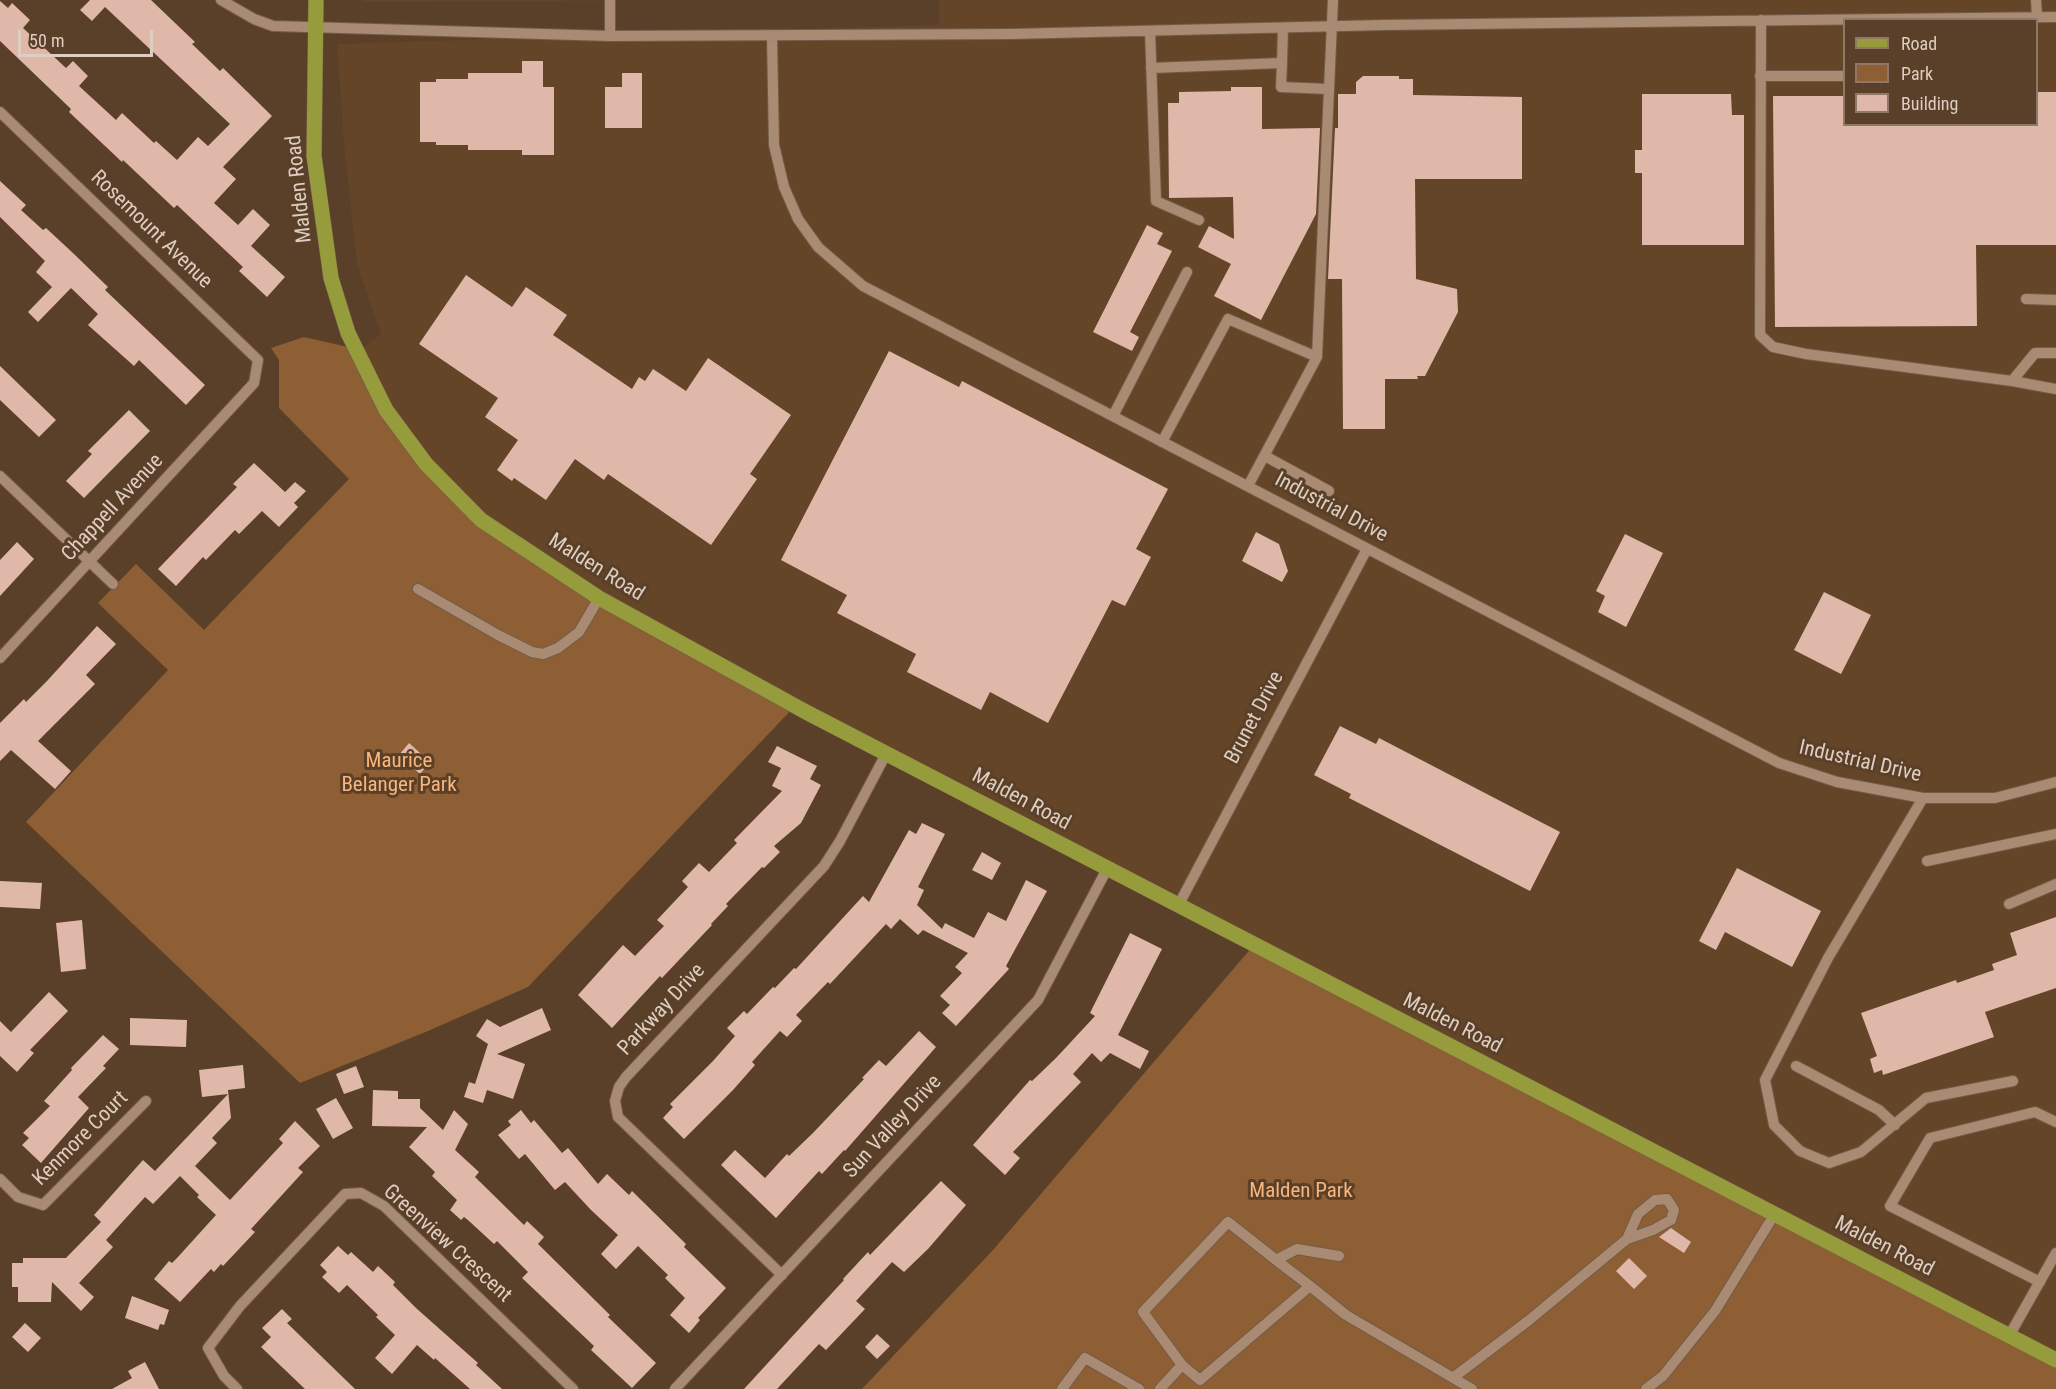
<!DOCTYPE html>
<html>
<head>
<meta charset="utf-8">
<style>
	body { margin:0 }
	#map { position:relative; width:2056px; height:1389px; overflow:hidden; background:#5a4029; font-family:"Roboto Condensed",sans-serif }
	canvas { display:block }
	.legend { position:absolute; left:1843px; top:18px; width:195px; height:108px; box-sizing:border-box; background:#5a4029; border:2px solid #8f7966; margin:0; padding:8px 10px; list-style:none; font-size:18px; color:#decec1 }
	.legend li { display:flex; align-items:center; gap:12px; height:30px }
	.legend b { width:30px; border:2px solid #8f7966 }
	.scale { position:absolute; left:18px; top:30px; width:135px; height:27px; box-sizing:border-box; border:3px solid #decec1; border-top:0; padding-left:8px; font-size:18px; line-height:21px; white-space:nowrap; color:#decec1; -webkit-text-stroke:4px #5a4029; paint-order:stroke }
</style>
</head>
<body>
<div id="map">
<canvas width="2056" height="1389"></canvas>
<ul class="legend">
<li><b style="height:8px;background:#969b3c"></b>Road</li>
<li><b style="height:16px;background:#8e5f35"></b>Park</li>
<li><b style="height:16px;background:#dfb8a9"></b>Building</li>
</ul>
<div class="scale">50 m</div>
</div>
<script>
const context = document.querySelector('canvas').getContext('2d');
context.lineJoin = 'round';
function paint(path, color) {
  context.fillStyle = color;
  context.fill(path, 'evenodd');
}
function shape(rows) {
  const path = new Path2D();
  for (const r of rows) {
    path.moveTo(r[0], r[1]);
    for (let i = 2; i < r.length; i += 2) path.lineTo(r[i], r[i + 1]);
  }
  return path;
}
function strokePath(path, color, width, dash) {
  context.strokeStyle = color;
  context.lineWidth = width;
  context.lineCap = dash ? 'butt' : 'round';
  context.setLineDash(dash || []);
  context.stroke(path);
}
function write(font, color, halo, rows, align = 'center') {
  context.font = font + ' "Roboto Condensed",sans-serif';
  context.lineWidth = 6;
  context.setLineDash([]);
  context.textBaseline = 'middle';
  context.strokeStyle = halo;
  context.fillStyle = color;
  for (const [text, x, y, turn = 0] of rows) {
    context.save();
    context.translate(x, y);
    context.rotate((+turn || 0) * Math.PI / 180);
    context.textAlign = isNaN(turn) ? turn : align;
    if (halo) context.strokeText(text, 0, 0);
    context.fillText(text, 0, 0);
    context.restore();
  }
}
paint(shape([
	[362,0,692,0,362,2],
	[939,0,2056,0,2056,1363,520,554,397,427,361,350,381,334,357,264,344,143,337,44,939,25],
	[1844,20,2036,20,2036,124,1844,124]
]), '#644528');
paint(shape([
	[304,337,361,350,397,427,520,554,795,706,528,987,428,1031,300,1083,26,822,168,670,98,603,136,564,204,630,349,479,279,408,279,360,271,348],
	[1253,946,2056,1363,2056,1389,862,1389,993,1250]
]), '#8e5f35');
paint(shape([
	[90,0,151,0,195,42,192,44,220,71,223,68,272,116,223,167,236,179,214,203,238,225,253,209,270,225,251,246,285,277,267,297,239,271,243,267,177,205,174,208,123,160,122,162,69,112,71,109,0,41,0,1,8,8,12,3,30,20,23,28,66,68,73,61,88,76,79,86,116,120,122,113,154,143,156,141,177,160,198,137,208,146,230,124,105,7,92,21,80,10],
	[522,61,543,61,543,87,554,87,554,155,522,155,522,150,468,150,468,145,436,145,436,142,420,142,420,82,436,82,436,79,468,79,468,73,522,73],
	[622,73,642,73,642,128,605,128,605,87,622,87],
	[1363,76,1399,76,1399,79,1413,79,1413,95,1522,97,1522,179,1415,179,1416,279,1457,289,1458,312,1425,376,1417,376,1418,379,1385,379,1385,429,1343,429,1342,279,1328,279,1335,128,1338,128,1338,94,1356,94,1356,82],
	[1231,87,1262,87,1262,129,1320,128,1316,214,1261,320,1214,296,1231,264,1198,247,1209,226,1234,239,1233,197,1169,198,1168,103,1179,103,1179,92,1231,91],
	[2037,92,2056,92,2056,245,1976,245,1977,326,1775,327,1773,96,1845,96,1845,124,2037,124],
	[1642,94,1731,94,1732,115,1744,115,1744,245,1642,245,1642,173,1635,173,1635,150,1642,150],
	[0,181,26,205,21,210,43,230,46,228,74,254,108,287,105,290,205,385,186,405,139,360,134,366,88,325,98,314,71,288,38,322,28,312,52,287,36,272,45,261,0,217],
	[1147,225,1163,233,1157,244,1172,251,1130,332,1139,337,1132,351,1093,332],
	[466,275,512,307,526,287,567,315,553,335,632,389,639,377,645,381,653,369,686,391,708,358,791,415,750,474,757,479,711,545,608,474,604,480,575,459,546,500,514,478,512,481,497,470,518,440,485,417,498,398,419,344],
	[889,351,959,387,962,381,1168,489,1136,549,1151,557,1125,606,1112,600,1048,723,990,692,981,710,907,672,916,654,837,613,847,595,781,560],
	[0,366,56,420,39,437,0,400],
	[129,410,150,431,84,498,66,481,92,454,88,451],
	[254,463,285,492,295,482,306,491,294,503,298,507,279,527,262,511,239,534,235,530,206,560,203,557,176,586,158,569,237,487,233,484],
	[1256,532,1279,544,1288,571,1282,582,1242,561],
	[1625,534,1663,553,1626,627,1598,612,1605,596,1596,591],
	[17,542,34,559,0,596,0,560],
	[1824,592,1871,615,1841,674,1794,650],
	[97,626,116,644,86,675,95,684,38,741,71,771,55,789,11,750,0,761,0,723,24,699,26,702,47,681],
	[1340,726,1376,744,1379,738,1560,832,1530,891,1349,798,1351,794,1314,775],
	[409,743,430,762,420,774,399,755],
	[777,746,817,766,810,779,821,785,801,823,774,846,780,852,764,868,762,867,726,904,728,906,711,924,712,925,662,978,660,976,612,1028,578,995,623,945,635,956,664,926,657,920,688,887,682,881,699,863,709,872,737,843,734,840,782,791,772,786,781,768,768,762],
	[922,823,945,834,918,887,924,890,917,905,942,929,945,923,974,938,988,912,1006,921,1026,880,1047,891,1006,966,1009,969,956,1026,942,1013,950,1005,940,996,962,973,955,967,968,953,923,930,918,935,900,919,891,929,886,924,830,984,828,982,796,1015,802,1021,787,1037,780,1031,752,1062,755,1065,733,1090,684,1139,663,1118,673,1107,670,1104,713,1061,735,1036,727,1028,744,1011,747,1014,773,987,775,988,794,968,796,969,863,896,869,902,909,830,916,834],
	[982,852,1001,863,992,880,972,870],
	[1737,868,1821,911,1792,967,1725,932,1716,950,1699,941],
	[0,881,42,883,40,909,0,907],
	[2056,917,2056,988,1985,1012,1994,1037,1883,1075,1882,1070,1874,1073,1870,1059,1877,1056,1861,1013,1956,980,1957,983,1994,970,1992,964,2017,955,2010,933],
	[82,920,86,969,61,972,56,923],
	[1130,933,1162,949,1118,1035,1149,1051,1140,1069,1110,1053,1101,1062,1092,1053,1073,1074,1081,1082,1013,1152,1020,1158,1005,1175,973,1145,1030,1080,1032,1081,1056,1058,1095,1016,1090,1013],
	[49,992,68,1011,30,1050,34,1053,17,1072,0,1056,0,1021,11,1032],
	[542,1008,551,1030,497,1054,525,1064,513,1099,487,1090,483,1103,464,1097,469,1082,475,1084,488,1044,476,1036,487,1019,500,1027],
	[130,1018,187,1020,186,1047,130,1045],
	[919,1031,936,1047,845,1151,844,1150,822,1174,819,1171,776,1218,721,1165,735,1150,765,1178,787,1154,789,1156,813,1133,864,1079,862,1078,879,1060,886,1066],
	[103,1035,119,1049,103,1066,106,1068,78,1097,89,1108,41,1163,22,1145,29,1138,23,1133,50,1106,44,1101,72,1070,71,1068],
	[243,1065,245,1088,228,1090,231,1118,212,1138,217,1143,195,1166,230,1200,283,1143,279,1139,295,1121,320,1146,298,1168,303,1172,251,1229,255,1232,223,1266,221,1264,214,1272,211,1269,180,1302,154,1279,169,1261,172,1263,177,1258,216,1215,197,1197,199,1195,180,1176,153,1204,145,1197,106,1240,113,1247,79,1283,94,1297,81,1311,52,1282,51,1302,18,1302,18,1287,12,1287,12,1263,23,1263,23,1258,66,1258,101,1222,94,1215,143,1160,155,1171,228,1094,202,1097,199,1070],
	[356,1066,364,1087,344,1094,336,1074],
	[373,1090,398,1091,398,1099,420,1099,420,1108,443,1130,454,1110,468,1124,455,1150,479,1172,475,1177,524,1225,527,1221,544,1237,538,1244,610,1315,608,1317,656,1363,632,1388,591,1350,594,1346,522,1278,528,1272,497,1241,494,1244,469,1221,464,1217,461,1220,450,1210,457,1200,432,1176,435,1172,409,1147,427,1127,372,1126],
	[336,1098,353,1128,333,1139,316,1109],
	[521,1110,531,1123,534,1120,562,1153,568,1148,598,1184,607,1174,629,1195,632,1191,686,1244,684,1247,726,1288,698,1318,700,1320,689,1333,670,1315,685,1298,665,1278,668,1275,638,1246,616,1269,601,1254,618,1235,591,1210,565,1182,555,1190,525,1154,519,1159,498,1135,511,1125,508,1121],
	[941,1181,966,1205,928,1249,904,1272,892,1262,856,1301,865,1309,826,1350,819,1344,777,1389,744,1389,844,1280,843,1279,868,1252,870,1255],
	[1671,1228,1691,1242,1684,1253,1659,1237],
	[338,1246,348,1255,351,1252,373,1272,378,1266,395,1282,393,1285,416,1308,478,1363,476,1365,502,1389,470,1389,435,1358,434,1360,417,1345,392,1374,375,1358,395,1335,376,1317,378,1315,347,1285,339,1293,322,1277,327,1272,320,1265],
	[1629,1258,1647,1276,1634,1289,1616,1271],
	[132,1296,169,1310,164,1325,160,1324,158,1330,125,1318],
	[282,1309,292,1319,287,1323,355,1389,305,1389,261,1347,271,1337,262,1328],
	[25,1323,41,1338,28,1352,12,1337],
	[877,1334,890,1346,877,1359,865,1347],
	[145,1362,159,1389,112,1389,132,1378,128,1371]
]), '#dfb8a9');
const minor = shape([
	[221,0,254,19,273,26,610,36,1011,34,1384,25,2056,17],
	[610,0,610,36],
	[2036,0,2037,17],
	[1761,20,1760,335,1773,347,1806,354,2012,381,2056,389],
	[1150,31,1156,201,1199,220],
	[772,36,774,145,784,187,798,219,818,247,863,286,1779,763,1837,782,1923,798,1995,798,2056,782],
	[1282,63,1281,87,1328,89],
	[1151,68,1282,63,1283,28],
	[1760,76,1844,76],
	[0,112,258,360,254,383,0,658],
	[2026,299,2056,300],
	[2012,381,2035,353,2056,353],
	[1113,416,1187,272],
	[1162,442,1228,319,1317,357],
	[1265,456,1329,491],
	[0,476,113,584],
	[1248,486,1317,357,1333,0],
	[418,589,498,635,532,652,543,654,558,648,579,632,599,598],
	[1923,798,1828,958,1765,1080,1774,1125,1800,1151,1829,1163,1861,1152,1926,1098,2013,1081],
	[1927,861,2056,834],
	[2009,904,2056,884],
	[1178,906,1367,549],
	[1796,1066,1879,1110,1895,1125],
	[0,1179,18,1197,43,1205,146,1101],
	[1276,1260,1297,1249,1339,1256],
	[782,1275,618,1117,615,1101,619,1087,626,1077,824,866,840,841,886,754],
	[2040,1282,1890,1206,1930,1138,2035,1112,2056,1122],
	[1310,1286,1200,1380,1182,1365,1143,1312,1228,1222,1266,1252,1276,1260,1310,1286,1346,1315,1472,1389],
	[2009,1336,2056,1253],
	[1454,1377,1528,1321,1627,1239,1653,1230,1671,1220,1674,1210,1667,1199,1655,1200,1638,1214,1627,1239],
	[237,1389,224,1376,208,1348,240,1306,345,1194,361,1193,384,1206,573,1389],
	[675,1389,1038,1000,1107,869],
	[1062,1389,1085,1358,1139,1389],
	[1160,1389,1182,1365],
	[1646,1389,1663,1376,1715,1311,1774,1215]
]);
const major = shape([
	[316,0,314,156,331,278,348,333,386,410,426,464,481,520,599,598,806,712,2056,1360]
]);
strokePath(minor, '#725c49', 12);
strokePath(major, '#725c49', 16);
strokePath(minor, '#a98b73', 10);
strokePath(major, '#969b3c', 15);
write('21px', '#decec1', '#5a4029', [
	["Malden Road",300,189,-96],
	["Rosemount Avenue",151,230,44],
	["Chappell Avenue",113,508,-47],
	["Industrial Drive",1331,508,28],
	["Malden Road",596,568,32],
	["Brunet Drive",1255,718,-62],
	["Industrial Drive",1860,762,13],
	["Malden Road",1021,800,28],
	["Parkway Drive",662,1010,-47],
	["Malden Road",1452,1024,27],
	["Sun Valley Drive",893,1127,-47],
	["Kenmore Court",81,1139,-45],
	["Greenview Crescent",447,1244,42],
	["Malden Road",1884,1247,27]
]);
write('21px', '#f9b67c', '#5a4029', [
	["Maurice",399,762],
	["Belanger Park",399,786],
	["Malden Park",1301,1192]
]);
</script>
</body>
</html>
